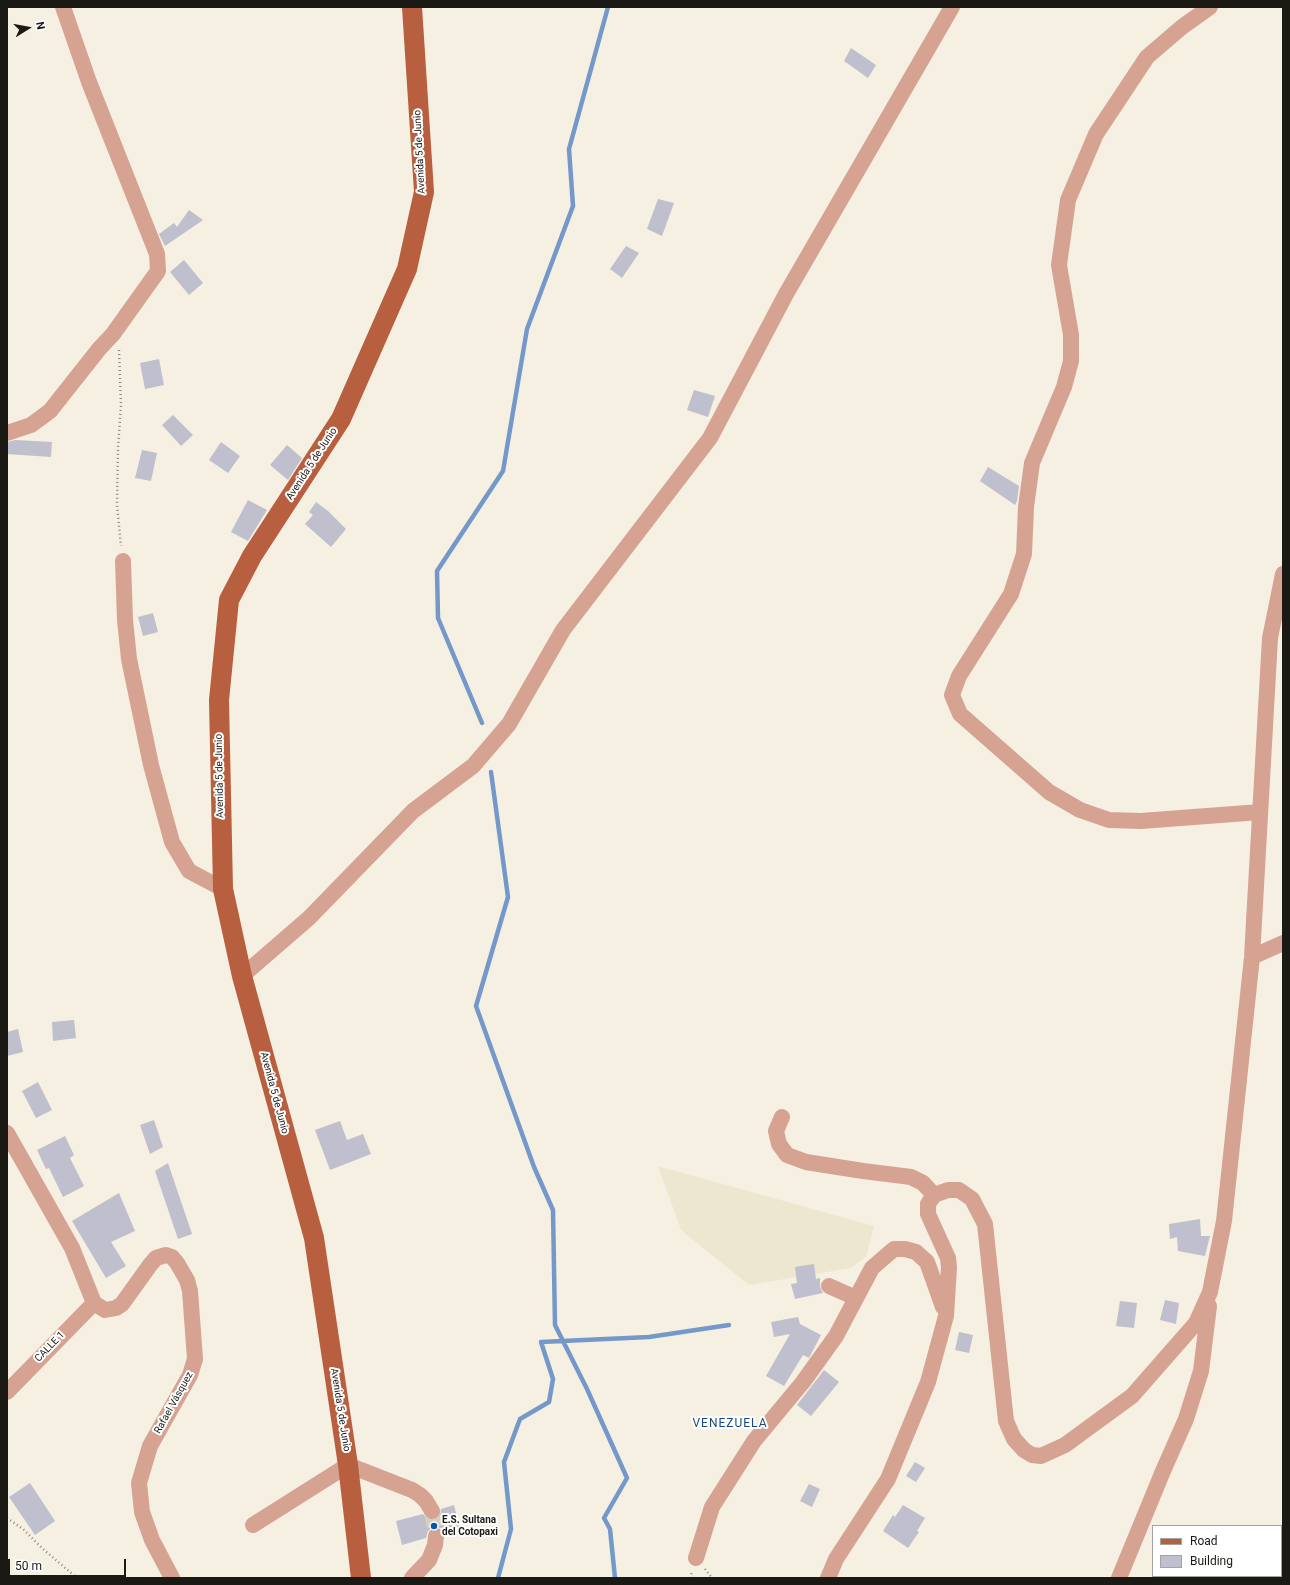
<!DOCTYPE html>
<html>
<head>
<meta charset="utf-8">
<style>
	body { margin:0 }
	#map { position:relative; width:1290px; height:1585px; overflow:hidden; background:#f5f0e1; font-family:Roboto,sans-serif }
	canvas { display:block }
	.frame { position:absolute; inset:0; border:8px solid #1a1913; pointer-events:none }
	.legend { position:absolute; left:1152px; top:1525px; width:130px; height:52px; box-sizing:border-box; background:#fff; border:1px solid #a3a3a1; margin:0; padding:5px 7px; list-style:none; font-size:12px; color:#1a1913 }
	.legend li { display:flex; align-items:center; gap:8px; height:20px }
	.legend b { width:20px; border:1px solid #a3a3a1 }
	.north { position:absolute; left:8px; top:8px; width:40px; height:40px; -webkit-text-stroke:3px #fff; paint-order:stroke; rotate:79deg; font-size:11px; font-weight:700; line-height:16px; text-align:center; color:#1a1913 }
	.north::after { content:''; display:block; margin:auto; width:14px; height:18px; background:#1a1913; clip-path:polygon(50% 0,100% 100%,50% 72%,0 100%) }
	.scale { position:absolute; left:8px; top:1559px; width:118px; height:18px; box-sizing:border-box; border:2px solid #1a1913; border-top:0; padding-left:5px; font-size:12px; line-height:14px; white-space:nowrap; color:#1a1913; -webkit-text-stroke:3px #fff; paint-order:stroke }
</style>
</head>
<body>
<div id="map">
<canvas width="1290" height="1585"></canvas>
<div class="frame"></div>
<ul class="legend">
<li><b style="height:5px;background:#b85f3f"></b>Road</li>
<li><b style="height:11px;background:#bfbfcd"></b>Building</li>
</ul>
<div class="north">N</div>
<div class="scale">50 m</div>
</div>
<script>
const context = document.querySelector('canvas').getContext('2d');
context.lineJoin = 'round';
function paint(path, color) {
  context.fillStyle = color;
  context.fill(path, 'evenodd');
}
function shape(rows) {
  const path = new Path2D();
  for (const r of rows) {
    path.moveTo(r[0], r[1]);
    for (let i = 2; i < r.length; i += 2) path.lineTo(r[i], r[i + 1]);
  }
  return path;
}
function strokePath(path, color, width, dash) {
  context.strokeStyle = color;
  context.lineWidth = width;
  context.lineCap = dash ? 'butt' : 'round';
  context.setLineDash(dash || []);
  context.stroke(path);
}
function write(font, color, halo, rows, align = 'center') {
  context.font = font + ' Roboto,sans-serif';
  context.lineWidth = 4;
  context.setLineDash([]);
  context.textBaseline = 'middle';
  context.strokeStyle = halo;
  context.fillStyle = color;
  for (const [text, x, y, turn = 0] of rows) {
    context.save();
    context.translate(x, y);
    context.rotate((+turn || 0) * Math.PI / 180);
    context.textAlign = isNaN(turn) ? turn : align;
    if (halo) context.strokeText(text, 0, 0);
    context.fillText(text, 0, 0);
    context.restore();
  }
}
paint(shape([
	[658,1166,874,1226,866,1257,851,1268,749,1285,681,1230]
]), '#eee7d0');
strokePath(shape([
	[482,723,438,618,437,571,503,471,527,329,573,206,569,149,608,7],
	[491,772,508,897,476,1006,534,1167,553,1210,555,1325,587,1389,627,1478,604,1518,610,1529,615,1578],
	[498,1578,511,1529,504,1462,520,1419,549,1402,553,1379,541,1342,649,1337,729,1325]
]), '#7598cb', 4.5);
paint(shape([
	[851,48,876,65,868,78,844,61],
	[658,199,674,203,662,236,647,229],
	[189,210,203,220,165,246,159,234,174,223,177,227],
	[626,246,639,253,622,278,610,269],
	[184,260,203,283,189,295,170,272],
	[159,359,164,385,145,389,140,363],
	[694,390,715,396,708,417,687,410],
	[173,415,193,435,181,446,162,425],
	[15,440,52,442,51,457,7,454,7,442],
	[221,442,240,456,228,473,209,460],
	[287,445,302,458,288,480,270,465],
	[142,450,157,453,151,481,135,478],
	[988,467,1019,486,1017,501,1015,505,980,481],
	[248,500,267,510,248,541,231,532],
	[316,502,328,511,346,529,331,547,305,524,313,515,309,512],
	[153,613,158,632,143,636,138,617],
	[74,1020,76,1038,53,1041,52,1022],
	[18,1029,23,1052,7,1056,7,1032],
	[38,1082,52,1110,36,1118,22,1091],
	[154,1120,163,1147,150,1154,140,1125],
	[340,1121,347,1140,363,1134,371,1154,330,1170,315,1130],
	[65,1136,74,1155,70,1158,84,1186,63,1197,49,1168,46,1169,37,1150],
	[168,1163,192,1234,178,1239,155,1171],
	[119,1193,135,1231,111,1242,126,1266,106,1278,72,1221],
	[1200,1219,1201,1236,1210,1236,1205,1256,1178,1251,1177,1237,1170,1239,1169,1224],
	[814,1264,816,1279,820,1278,820,1287,823,1293,795,1299,791,1284,797,1283,795,1267],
	[1165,1300,1179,1303,1176,1324,1160,1320],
	[1120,1301,1137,1303,1134,1328,1116,1326],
	[798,1317,800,1324,821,1335,809,1358,803,1355,784,1386,766,1376,790,1334,774,1337,771,1322],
	[959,1332,973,1335,969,1353,955,1350],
	[824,1370,839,1382,811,1416,797,1405],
	[915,1462,925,1468,916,1482,906,1476],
	[30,1483,55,1521,35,1535,9,1497],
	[809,1484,820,1489,812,1507,800,1501],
	[454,1505,460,1529,445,1533,441,1528,433,1527,428,1531,426,1538,402,1545,396,1521,423,1514,427,1519,433,1520,440,1516,441,1509],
	[903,1505,925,1518,917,1531,919,1532,908,1548,883,1531,893,1515,895,1517]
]), '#bfbfcd');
strokePath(shape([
	[432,1511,436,1536]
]), '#d4d0c2', 16, [16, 8]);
strokePath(shape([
	[119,350,121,405,118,448,117,505,121,546],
	[7,1518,23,1529,43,1549,77,1578],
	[705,1569,712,1578],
	[690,1578,692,1572]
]), '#8c897e', 2.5, [1, 3]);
strokePath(shape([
	[1210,7,1182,27,1147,57,1096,134,1068,200,1059,265,1071,335,1071,361,1064,387,1032,463,1026,507,1024,554,1011,594,959,676,952,695,960,714,1049,792,1080,810,1109,820,1141,821,1260,812],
	[7,433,31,425,50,411,99,349,113,334,158,271,157,254,89,82,63,7],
	[123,561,125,620,129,659,151,765,172,842,189,871,223,889],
	[1252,957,1283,943],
	[242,976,309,918,413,811,473,766,509,724,563,630,710,438,786,294,952,7],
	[782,1117,776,1131,779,1144,787,1155,806,1162,863,1171,911,1177,923,1183,934,1195],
	[7,1133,72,1248,94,1303],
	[829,1286,856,1298],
	[94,1303,105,1310,116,1308,122,1304,150,1265,156,1258,166,1255,172,1257,177,1263,187,1280,190,1291,195,1359,190,1375,150,1446,139,1483,142,1512,152,1540,172,1578],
	[7,1392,94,1303],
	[253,1525,348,1465,412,1490,420,1495,426,1501,432,1511],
	[696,1558,712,1507,754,1441,803,1382,836,1336,872,1268,894,1249,905,1249,916,1252,927,1262,943,1307],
	[412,1578,429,1560,435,1545,436,1536],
	[828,1578,836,1559,888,1479,928,1382,946,1316,949,1267,948,1258,928,1214,928,1204,934,1195,948,1190,959,1190,972,1199,985,1224,1006,1421,1014,1439,1024,1450,1032,1455,1041,1456,1065,1445,1132,1396,1196,1323,1210,1292,1224,1221,1252,957,1270,638,1283,574],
	[1119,1578,1163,1471,1186,1419,1201,1371,1209,1306]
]), '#d6a392', 16);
strokePath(shape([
	[361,1578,348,1465,314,1238,242,976,223,889,219,700,229,600,252,556,341,419,407,269,424,192,412,7]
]), '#b85f3f', 20);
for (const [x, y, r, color] of [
	[434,1526,4,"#0158a6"]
]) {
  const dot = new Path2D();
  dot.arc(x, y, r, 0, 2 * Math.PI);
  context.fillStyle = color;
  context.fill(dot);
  strokePath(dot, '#fff', 1.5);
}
write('10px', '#1a1913', '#fff', [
	["Avenida 5 de Junio",420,152,-93],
	["Avenida 5 de Junio",312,464,-57],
	["Avenida 5 de Junio",220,776,-91],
	["Avenida 5 de Junio",274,1093,75],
	["CALLE 1",50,1347,-46],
	["Rafael Vásquez",174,1403,-61],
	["Avenida 5 de Junio",340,1410,81]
]);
write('bold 10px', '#1a1913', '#fff', [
	["E.S. Sultana",442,1520],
	["del Cotopaxi",442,1532]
], 'left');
context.letterSpacing = '1px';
write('12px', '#1b497d', '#fff', [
	["VENEZUELA",730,1424]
]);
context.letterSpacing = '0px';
</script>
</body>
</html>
